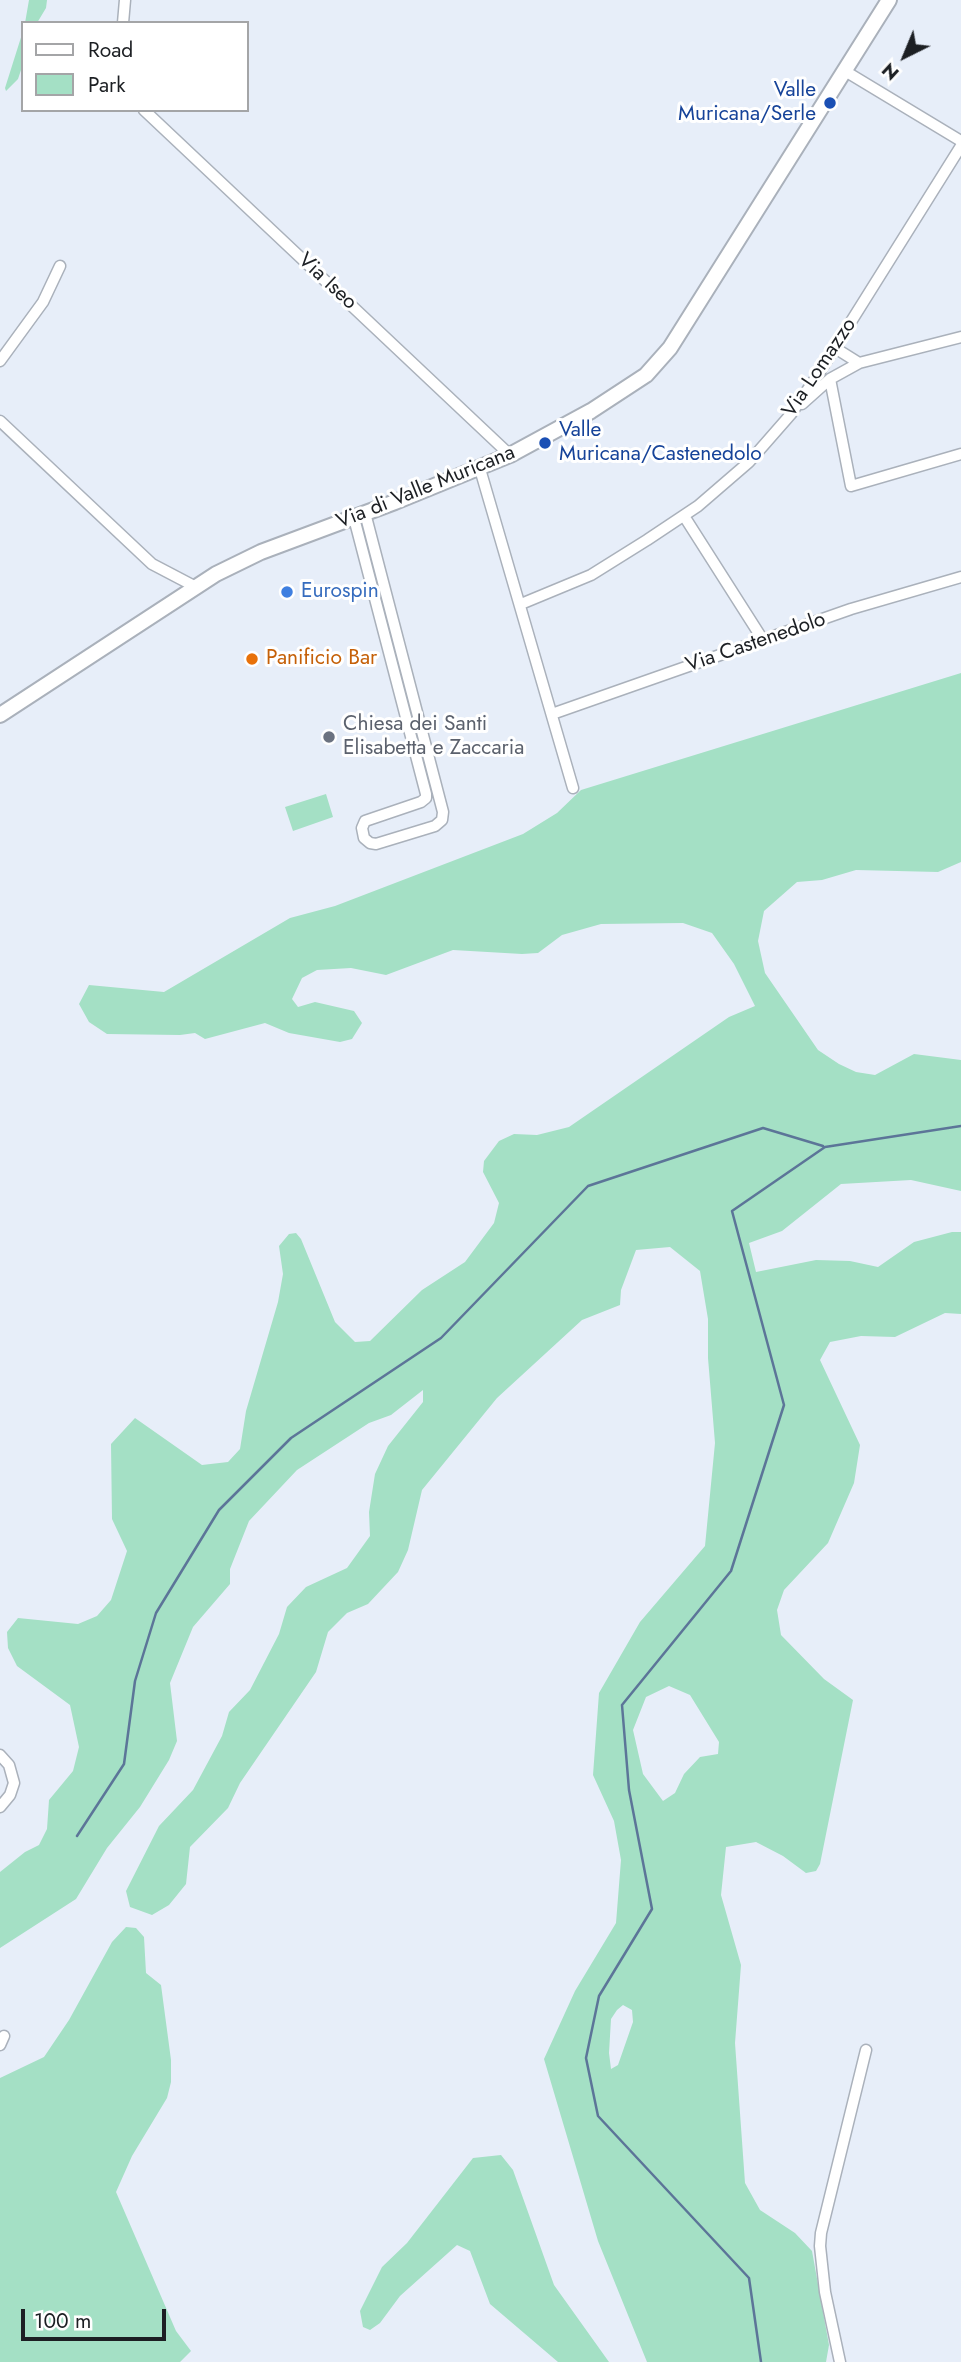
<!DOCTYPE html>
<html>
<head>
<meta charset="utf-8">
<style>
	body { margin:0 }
	#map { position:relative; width:961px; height:2362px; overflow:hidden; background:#e7eef9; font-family:Jost,sans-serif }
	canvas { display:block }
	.legend { position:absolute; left:21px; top:21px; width:228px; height:91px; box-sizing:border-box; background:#fff; border:2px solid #a4a5a7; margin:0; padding:9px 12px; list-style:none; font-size:21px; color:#1c1f23 }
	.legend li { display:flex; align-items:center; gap:14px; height:35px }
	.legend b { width:35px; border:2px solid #a4a5a7 }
	.north { position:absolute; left:870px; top:21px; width:70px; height:70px; -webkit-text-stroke:5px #fff; paint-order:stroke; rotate:223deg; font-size:19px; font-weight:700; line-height:28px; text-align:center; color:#1c1f23 }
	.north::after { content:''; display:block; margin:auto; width:24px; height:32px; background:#1c1f23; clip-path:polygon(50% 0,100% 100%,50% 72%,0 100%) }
	.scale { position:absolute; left:21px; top:2309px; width:145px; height:32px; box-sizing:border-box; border:4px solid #1c1f23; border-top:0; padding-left:9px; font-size:21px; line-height:24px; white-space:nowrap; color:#1c1f23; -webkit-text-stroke:5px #fff; paint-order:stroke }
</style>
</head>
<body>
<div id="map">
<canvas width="961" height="2362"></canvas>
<ul class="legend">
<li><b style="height:9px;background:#fff"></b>Road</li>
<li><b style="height:19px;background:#a4e0c5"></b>Park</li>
</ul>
<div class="north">N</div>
<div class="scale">100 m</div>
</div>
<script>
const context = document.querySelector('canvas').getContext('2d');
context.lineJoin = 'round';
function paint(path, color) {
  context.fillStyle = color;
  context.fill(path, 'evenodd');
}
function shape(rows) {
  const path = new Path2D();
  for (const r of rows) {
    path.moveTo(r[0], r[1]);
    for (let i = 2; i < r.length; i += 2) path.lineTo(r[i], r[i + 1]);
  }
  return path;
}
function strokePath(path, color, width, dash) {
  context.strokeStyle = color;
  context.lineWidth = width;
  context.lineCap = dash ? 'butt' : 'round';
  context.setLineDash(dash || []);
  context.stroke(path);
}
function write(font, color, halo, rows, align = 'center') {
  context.font = font + ' Jost,sans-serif';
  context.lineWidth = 6;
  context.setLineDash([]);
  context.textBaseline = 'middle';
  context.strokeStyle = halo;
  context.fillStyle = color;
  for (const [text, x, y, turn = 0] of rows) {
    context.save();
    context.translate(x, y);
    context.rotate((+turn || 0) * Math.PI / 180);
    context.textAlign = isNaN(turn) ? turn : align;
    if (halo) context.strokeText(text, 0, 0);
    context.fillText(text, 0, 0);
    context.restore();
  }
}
paint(shape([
	[29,0,47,0,46,8,37,23,25,23],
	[23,31,23,64,18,79,6,91,5,88],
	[961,673,961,862,938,872,856,870,822,880,797,882,764,911,758,941,765,973,818,1050,839,1064,856,1072,875,1075,914,1054,961,1060,961,1191,911,1180,841,1184,782,1231,749,1243,756,1272,816,1260,850,1261,878,1267,914,1242,952,1232,961,1232,961,1314,945,1313,895,1337,861,1336,830,1342,820,1360,860,1445,854,1483,828,1543,784,1590,777,1610,781,1635,824,1679,853,1700,820,1864,816,1871,806,1873,783,1856,756,1842,726,1847,721,1895,741,1965,735,2043,745,2183,760,2210,795,2233,812,2251,829,2345,826,2362,647,2362,598,2241,544,2059,575,1991,616,1923,621,1860,614,1821,593,1775,599,1693,640,1622,705,1546,715,1443,708,1358,708,1319,700,1271,670,1247,636,1250,621,1290,620,1305,582,1320,497,1398,422,1490,408,1550,398,1572,368,1604,347,1613,328,1632,316,1672,240,1783,228,1808,190,1847,186,1884,169,1905,152,1915,130,1907,126,1891,159,1826,193,1790,222,1736,229,1712,250,1690,279,1634,287,1607,306,1587,347,1568,370,1536,369,1512,375,1474,388,1446,423,1402,423,1390,391,1415,369,1423,297,1470,249,1521,230,1569,230,1584,193,1627,170,1683,177,1741,169,1760,140,1807,107,1848,76,1899,0,1948,0,1872,25,1852,39,1845,47,1829,49,1800,73,1771,79,1747,70,1705,17,1666,8,1648,7,1632,18,1618,78,1624,97,1616,111,1600,127,1551,112,1519,111,1444,135,1418,202,1465,228,1462,240,1449,246,1411,278,1302,283,1274,279,1246,289,1234,296,1233,301,1239,335,1322,355,1342,370,1341,422,1290,465,1262,494,1223,499,1203,483,1172,484,1161,499,1141,514,1134,537,1135,569,1127,729,1017,755,1006,734,964,712,933,683,923,601,924,562,935,538,953,522,954,453,950,386,975,351,968,317,970,302,978,292,999,298,1007,315,1002,354,1011,362,1023,352,1039,340,1042,289,1033,265,1023,205,1039,195,1033,180,1035,107,1034,89,1022,79,1004,89,985,164,992,290,918,335,906,523,834,557,813,581,790],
	[669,1686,690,1695,719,1742,718,1754,700,1757,684,1774,675,1793,663,1801,643,1774,633,1730,646,1697],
	[623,2005,632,2010,633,2022,618,2065,611,2069,609,2053,611,2019,617,2010],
	[326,794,333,817,293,831,285,807],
	[126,1927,136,1928,144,1937,146,1973,161,1985,171,2060,171,2082,167,2098,132,2156,116,2192,176,2331,191,2351,180,2362,0,2362,0,2078,44,2057,69,2020,112,1942],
	[501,2155,513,2170,554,2285,609,2362,558,2362,490,2304,470,2251,457,2245,400,2296,380,2323,370,2330,363,2327,360,2311,382,2267,407,2243,473,2158]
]), '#a4e0c5');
strokePath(shape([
	[77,1836,124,1764,135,1681,156,1613,219,1510,291,1438,441,1338,588,1186,763,1128,823,1146],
	[761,2362,749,2278,598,2116,586,2058,599,1996,652,1909,629,1790,622,1705,731,1571,784,1405,732,1211,825,1147,961,1126]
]), '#5c7598', 2.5);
const street = shape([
	[123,23,125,0],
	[845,71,961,141],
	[144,110,510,455],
	[835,348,859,363,961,337],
	[0,361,43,302,60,266],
	[830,379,851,486,961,454],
	[802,404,830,379,859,363],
	[0,421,152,564,194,586],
	[480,469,573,788],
	[684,516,763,640],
	[354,518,426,794,426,798,421,802,365,821,362,828,364,838,370,843,376,844,435,826,442,820,443,812,365,513],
	[521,604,591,575,647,540,698,506,749,462,791,414,817,376,961,146],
	[552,714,851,609,961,577],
	[0,1755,9,1765,14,1783,10,1795,0,1807],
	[0,2045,4,2036],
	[840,2362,825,2292,820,2246,821,2233,866,2050]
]);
const secondary = shape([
	[0,715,216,574,261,552,395,502,510,455,591,411,646,375,670,348,889,0]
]);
strokePath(street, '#aab1bb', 13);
strokePath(secondary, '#aab1bb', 18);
strokePath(street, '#fff', 10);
strokePath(secondary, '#fff', 14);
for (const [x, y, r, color] of [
	[830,103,7,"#1a4fb4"],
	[545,443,7,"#1a4fb4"],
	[287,592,7,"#3f7fe0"],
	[252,659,7,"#e8710a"],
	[329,737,7,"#6b7280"]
]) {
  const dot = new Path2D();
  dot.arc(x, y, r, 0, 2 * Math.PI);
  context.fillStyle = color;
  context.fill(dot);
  strokePath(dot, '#fff', 2.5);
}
write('21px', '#164399', '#fff', [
	["Valle",816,91],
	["Muricana/Serle",816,115],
	["Valle",559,431,"left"],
	["Muricana/Castenedolo",559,455,"left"]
], 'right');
write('21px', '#1c1f23', '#fff', [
	["Via Iseo",327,282,43],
	["Via Lomazzo",820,368,-56],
	["Via di Valle Muricana",426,488,-22],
	["Via Castenedolo",756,643,-19]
]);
write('21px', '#366cbe', '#fff', [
	["Eurospin",301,592]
], 'left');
write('21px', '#c56008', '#fff', [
	["Panificio Bar",266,659]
], 'left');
write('21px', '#5b616d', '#fff', [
	["Chiesa dei Santi",343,725],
	["Elisabetta e Zaccaria",343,749]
], 'left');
</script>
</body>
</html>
